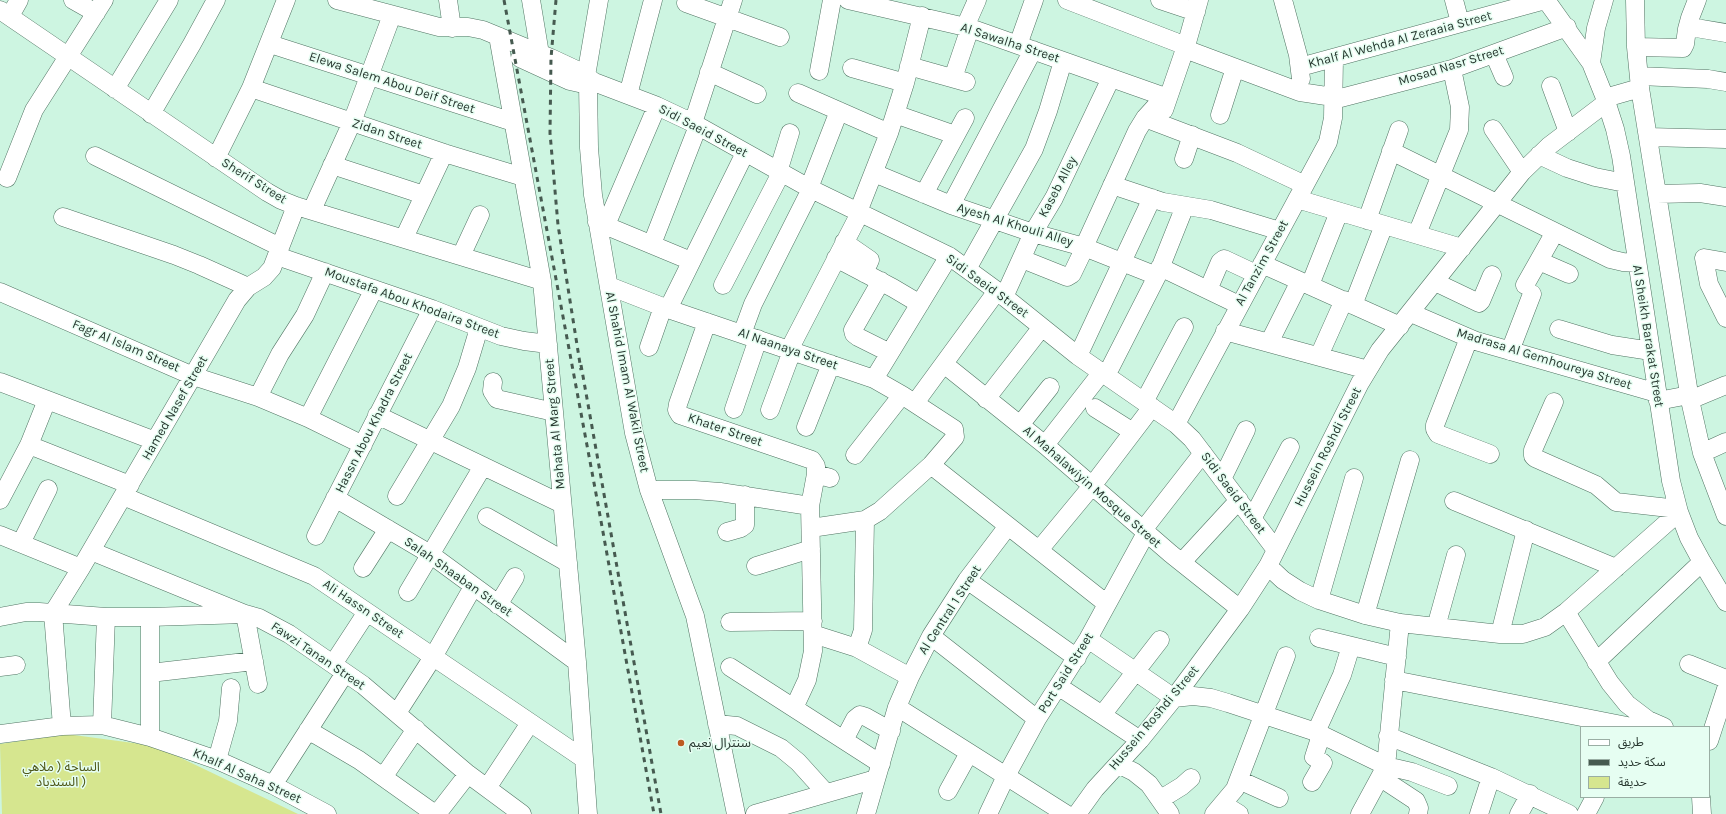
<!DOCTYPE html>
<html>
<head>
<meta charset="utf-8">
<style>
	body { margin:0 }
	#map { position:relative; width:1726px; height:814px; overflow:hidden; background:#cdf5e1; font-family:Karla,"Noto Sans Arabic",sans-serif }
	canvas { display:block }
	.legend { position:absolute; left:1580px; top:726px; width:130px; height:72px; box-sizing:border-box; background:#e6fef2; border:1px solid #9aaea4; margin:0; padding:5px 7px; list-style:none; font-size:12px; color:#27372f }
	.legend li { display:flex; align-items:center; gap:8px; height:20px }
	.legend b { width:20px; border:1px solid #9aaea4 }
</style>
</head>
<body>
<div id="map">
<canvas width="1726" height="814"></canvas>
<ul class="legend">
<li><b style="height:5px;background:#fff"></b>طريق</li>
<li><b style="height:5px;background:#465a50"></b>سكة حديد</li>
<li><b style="height:11px;background:#d6e68f"></b>حديقة</li>
</ul>
</div>
<script>
const context = document.querySelector('canvas').getContext('2d');
context.lineJoin = 'round';
function paint(path, color) {
  context.fillStyle = color;
  context.fill(path, 'evenodd');
}
function shape(rows) {
  const path = new Path2D();
  for (const r of rows) {
    path.moveTo(r[0], r[1]);
    for (let i = 2; i < r.length; i += 2) path.lineTo(r[i], r[i + 1]);
  }
  return path;
}
function strokePath(path, color, width, dash) {
  context.strokeStyle = color;
  context.lineWidth = width;
  context.lineCap = dash ? 'butt' : 'round';
  context.setLineDash(dash || []);
  context.stroke(path);
}
function write(font, color, halo, rows, align = 'center') {
  context.font = font + ' Karla,"Noto Sans Arabic",sans-serif';
  context.lineWidth = 3;
  context.setLineDash([]);
  context.textBaseline = 'middle';
  context.strokeStyle = halo;
  context.fillStyle = color;
  for (const [text, x, y, turn = 0] of rows) {
    context.save();
    context.translate(x, y);
    context.rotate((+turn || 0) * Math.PI / 180);
    context.textAlign = isNaN(turn) ? turn : align;
    if (halo) context.strokeText(text, 0, 0);
    context.fillText(text, 0, 0);
    context.restore();
  }
}
paint(shape([
	[66,734,156,746,298,814,2,814,0,744]
]), '#d6e68f');
const minor = shape([
	[73,0,96,13],
	[337,0,439,27,468,27,483,30,551,58,581,72,594,82,657,106,693,123,809,188,949,256,997,291,1078,356,1176,424,1192,439,1276,550],
	[448,0,452,28],
	[531,0,540,54],
	[848,0,970,28,1168,98],
	[1067,0,1186,46],
	[1160,0,1196,12],
	[1283,0,1298,55,1301,79],
	[1454,0,1458,15],
	[1546,0,1591,63,1605,98,1615,129,1621,156,1671,481,1679,512,1689,538,1702,562,1726,602],
	[1635,0,1636,47,1640,88,1690,400,1702,453,1726,516],
	[686,3,780,37],
	[0,10,267,192,281,200,296,206,542,281],
	[10,16,19,0],
	[965,27,977,0],
	[1687,29,1690,18,1697,0],
	[498,36,542,281,577,662,588,814],
	[270,44,513,122],
	[1018,45,1034,0],
	[1636,47,1683,48,1685,44,1687,29,1690,27,1726,33],
	[1185,49,1300,92,1333,97],
	[1494,54,1504,77],
	[520,58,570,81,579,83,594,82],
	[1591,63,1596,28,1604,0],
	[909,66,966,82],
	[1300,67,1545,0],
	[852,68,905,83],
	[819,71,832,0],
	[709,72,757,94],
	[586,76,599,0],
	[1639,76,1708,79,1726,82],
	[953,78,970,28],
	[588,83,589,148,593,195,634,433,649,490,695,616,736,814],
	[1551,86,1568,132],
	[251,88,444,153,523,177],
	[115,89,169,0],
	[798,93,889,133],
	[628,95,653,0],
	[1605,98,1640,88],
	[1333,100,1452,69,1567,27],
	[1164,110,1186,46,1199,0],
	[151,114,192,44,216,0],
	[895,114,955,135],
	[1220,115,1235,68],
	[1145,118,1237,153,1305,185],
	[693,123,733,0],
	[1493,129,1522,172],
	[1648,137,1726,139],
	[1391,151,1610,259,1623,262,1637,263],
	[1539,155,1567,168,1595,177,1625,183],
	[95,156,280,247],
	[216,158,251,88,286,0],
	[1184,159,1192,135],
	[332,165,424,195],
	[778,172,790,133],
	[874,173,951,205,1033,233,1084,247,1157,276],
	[7,178,34,110,104,0],
	[1112,185,1163,202,1211,210,1280,231],
	[809,188,839,111],
	[924,194,965,118],
	[1657,194,1700,193,1726,197],
	[1297,199,1462,248],
	[951,205,1033,50],
	[312,210,352,122,392,15],
	[858,212,889,133,905,83,922,16],
	[63,217,174,255,199,265,248,287],
	[1367,220,1399,130],
	[597,222,691,261],
	[606,225,657,106],
	[1417,234,1459,130,1460,107,1452,69],
	[404,238,444,153],
	[844,242,870,260,864,273],
	[652,244,698,126],
	[1084,247,1137,131,1145,118,1155,107,1168,98],
	[277,256,432,309,501,336,524,341,548,344],
	[461,256,480,215],
	[836,258,893,288,920,304],
	[1022,259,1067,277,1072,274,1085,247],
	[1539,261,1569,274],
	[1726,262,1704,258,1709,284,1726,318],
	[1262,264,1400,326],
	[1160,267,1239,305],
	[967,269,1034,149,1048,111,1063,61],
	[881,281,853,330,854,334,858,337,890,353],
	[1435,282,1479,303,1481,301,1492,275],
	[723,285,781,173],
	[1310,285,1339,212],
	[1525,285,1555,232],
	[609,286,668,309,874,379,902,395,954,429,955,437,931,465,880,511,865,520,811,528],
	[1208,290,1220,262,1224,259,1256,274],
	[0,292,193,376,258,397,308,418,363,445],
	[1004,297,1033,233,1054,198,1111,78],
	[1353,305,1384,225],
	[668,309,745,153],
	[1411,313,1476,341,1657,393],
	[707,322,678,404,677,410,680,415,812,460,816,466,816,474,830,478],
	[1559,329,1612,345,1651,351],
	[1225,331,1368,370],
	[742,334,753,304,811,189],
	[1469,338,1435,425,1435,429,1438,434,1490,454],
	[1269,343,1300,281],
	[649,347,663,307],
	[789,350,860,213],
	[1510,351,1532,294],
	[1078,356,1152,198],
	[1319,356,1344,300],
	[944,364,1045,445,1171,554,1240,609],
	[1106,376,1157,276,1185,206],
	[874,379,949,256],
	[0,382,155,441],
	[493,382,492,391,497,399,554,412],
	[258,397,280,354,305,315,325,272],
	[986,399,1042,327],
	[1690,400,1726,385],
	[1658,401,1689,395],
	[1144,402,1184,327],
	[1554,402,1533,450,1533,456,1535,458,1596,485,1616,502,1678,509],
	[915,403,997,291],
	[1095,408,1133,432],
	[734,409,758,339],
	[770,410,792,351],
	[377,415,562,504],
	[308,418,374,289],
	[1176,424,1328,142,1333,118,1334,58],
	[1020,425,1050,387],
	[806,427,831,364],
	[29,445,130,485],
	[1045,445,1102,372],
	[1702,453,1726,442],
	[855,455,902,395],
	[931,465,1107,604],
	[1222,479,1246,430],
	[649,490,694,490,720,492,810,506],
	[123,496,314,576,584,759],
	[397,496,451,406,467,368,479,328],
	[335,498,430,554,577,662],
	[0,500,29,445,47,400],
	[1454,501,1616,568],
	[487,517,568,563],
	[1252,519,1290,447],
	[1143,530,1203,453],
	[727,532,741,528,745,525,745,495],
	[0,535,81,568],
	[316,536,432,309],
	[21,543,48,489],
	[1039,550,1092,486,1152,407],
	[91,551,245,614,258,684],
	[1182,562,1239,500],
	[756,566,811,549],
	[1268,566,1283,580,1300,591,1319,600,1365,615,1400,623,1500,634,1523,634,1545,627,1566,612,1679,512],
	[363,568,388,529],
	[967,580,1077,658],
	[408,592,483,466],
	[1319,600,1354,478],
	[498,605,515,577],
	[1566,612,1610,683,1627,704,1648,720,1664,727],
	[1365,615,1410,460],
	[0,617,26,612,39,612,106,617,150,617,245,614,259,618,289,634,363,685,468,774,522,814],
	[730,622,813,621],
	[1436,627,1456,555],
	[813,634,857,648,910,677],
	[1500,634,1526,530],
	[931,636,1037,719],
	[1319,638,1397,657],
	[1088,639,1174,698,1193,696,1211,698,1228,703,1316,732,1386,766,1412,772,1448,786],
	[857,648,863,630,865,520],
	[1596,662,1702,562],
	[333,664,367,612],
	[1689,664,1726,679],
	[0,667,16,665],
	[730,667,881,764],
	[150,673,254,661],
	[1394,680,1632,727],
	[1058,686,1140,740],
	[897,707,1066,814],
	[794,708,807,680,813,651,810,506,816,474],
	[397,713,433,657,473,587],
	[1102,715,1160,640],
	[717,724,737,726,781,748,798,762,826,793],
	[102,725,106,617],
	[62,726,53,613,81,568,237,300,248,287,264,277,272,268,296,206],
	[308,730,359,760,435,814],
	[1316,732,1342,675,1351,646],
	[0,734,62,726,102,725,150,737,217,760,273,785,327,814],
	[1388,736,1491,777,1569,814],
	[150,737,150,617],
	[844,740,855,719,860,715,866,717,891,731],
	[1709,741,1726,689],
	[217,760,228,721,231,688],
	[1118,764,1134,772,1149,784,1170,814],
	[384,776,416,729],
	[1381,778,1416,801,1419,808,1418,814],
	[1239,780,1279,798],
	[1312,782,1323,763,1314,757,1321,735],
	[273,785,345,673],
	[487,788,530,723],
	[948,791,969,753],
	[1701,797,1702,814],
	[1161,799,1182,786,1191,778],
	[1223,804,1239,814],
	[437,814,468,774],
	[755,814,876,779],
	[866,814,897,707,910,677,931,636,967,580,1008,526],
	[988,814,1006,776,1037,719,1088,639,1146,533],
	[1077,814,1095,789,1140,740,1174,698,1240,609,1268,566,1360,383,1380,350,1522,172,1549,146,1607,102],
	[1214,814,1235,789,1286,656],
	[1360,814,1386,766,1400,623],
	[1479,814,1491,777],
	[1519,814,1530,794],
	[1586,814,1595,797]
]);
strokePath(minor, '#517463', 19);
strokePath(minor, '#fff', 18);
strokePath(shape([
	[504,0,597,499,654,814],
	[556,0,551,58,550,133,558,225,581,370],
	[581,365,661,814]
]), '#465a50', 3, [5, 5]);
for (const [x, y, r, color] of [
	[681,743,4,"#bd5b21"]
]) {
  const dot = new Path2D();
  dot.arc(x, y, r, 0, 2 * Math.PI);
  context.fillStyle = color;
  context.fill(dot);
  strokePath(dot, '#e6fef2', 1.5);
}
write('13px', '#27372f', '#e6fef2', [
	["Khalf Al Wehda Al Zeraaia Street",1400,40,-15],
	["Al Sawalha Street",1010,43,18],
	["Mosad Nasr Street",1451,66,-17],
	["Elewa Salem Abou Deif Street",392,83,18],
	["Sidi Saeid Street",703,131,28],
	["Zidan Street",387,134,18],
	["Sherif Street",254,181,32],
	["Kaseb Alley",1058,187,-62],
	["Ayesh Al Khouli Alley",1015,225,17],
	["Al Tanzim Street",1262,263,-61],
	["Sidi Saeid Street",987,286,36],
	["Moustafa Abou Khodaira Street",412,303,20],
	["Al Sheikh Barakat Street",1648,336,81],
	["Fagr Al Islam Street",126,346,23],
	["Al Naanaya Street",788,349,19],
	["Madrasa Al Gemhoureya Street",1544,359,17],
	["Al Shahid Imam Al Wakil Street",627,382,79],
	["Hamed Nasef Street",175,408,-60],
	["Hassn Abou Khadra Street",374,423,-63],
	["Mahata Al Marg Street",555,424,-95],
	["Khater Street",725,430,19],
	["Hussein Roshdi Street",1328,447,-63],
	["Al Mahalawiyin Mosque Street",1092,487,41],
	["Sidi Saeid Street",1233,493,53],
	["Salah Shaaban Street",458,577,35],
	["Ali Hassn Street",363,609,34],
	["Al Central 1 Street",950,610,-57],
	["Fawzi Tanan Street",318,656,34],
	["Port Said Street",1066,673,-58],
	["Hussein Roshdi Street",1154,718,-50],
	["Khalf Al Saha Street",247,776,24]
]);
write('13px', '#27372f', '#e6fef2', [
	["سنترال نعيم",689,743]
], 'left');
write('13px', '#4e5718', '#e6fef2', [
	["الساحة ( ملاهي",61,767],
	["السندباد )",61,782]
]);
</script>
</body>
</html>
